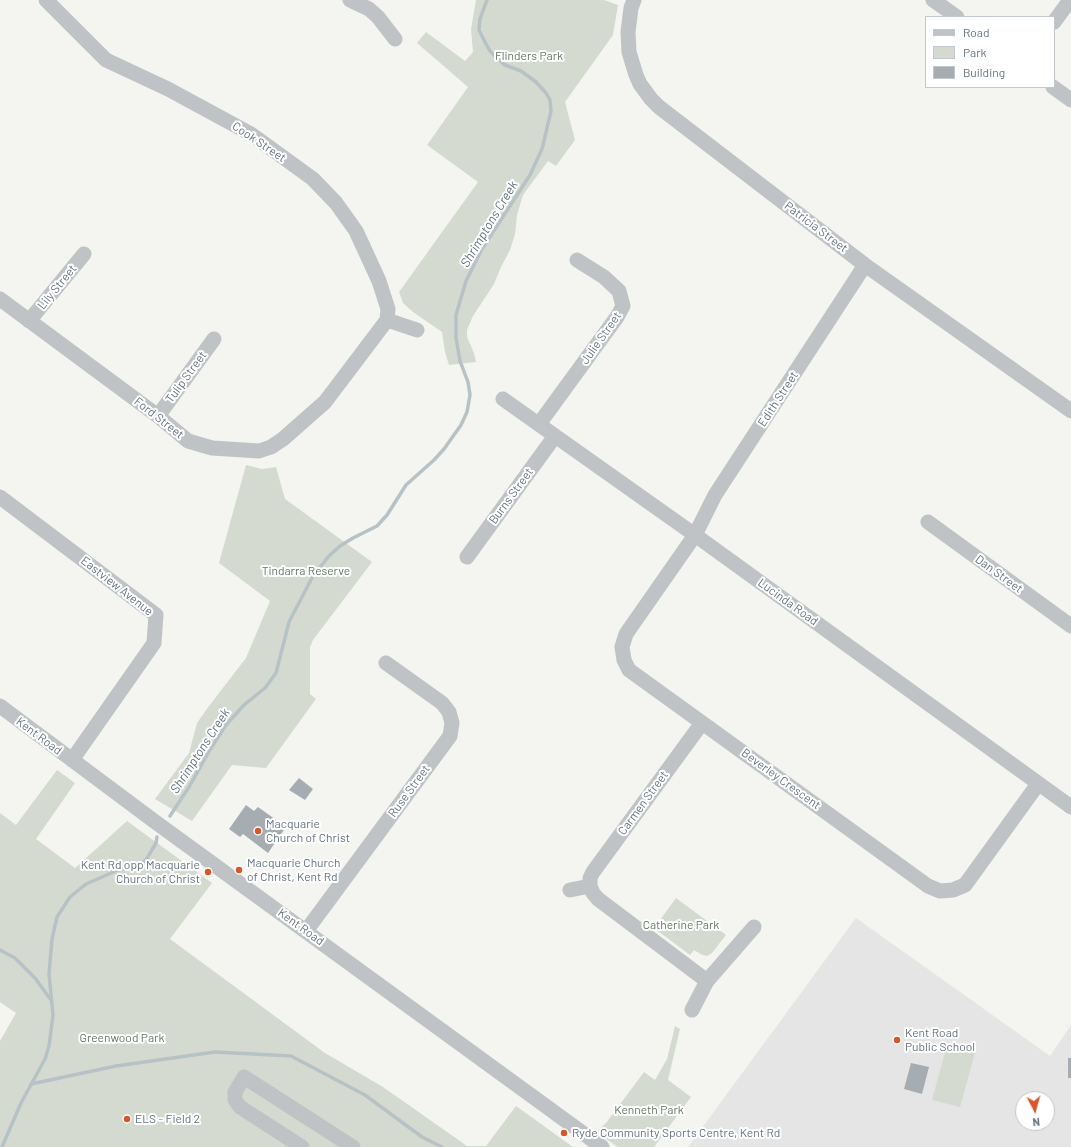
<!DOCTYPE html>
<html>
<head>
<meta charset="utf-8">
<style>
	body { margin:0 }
	#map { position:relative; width:1071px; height:1147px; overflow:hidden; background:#f4f4f0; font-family:Barlow,sans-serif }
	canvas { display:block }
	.legend { position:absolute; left:925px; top:16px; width:130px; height:72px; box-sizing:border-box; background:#fff; border:1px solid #c1c7cc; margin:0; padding:5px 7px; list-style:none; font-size:12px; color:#65737f }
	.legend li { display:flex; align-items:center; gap:8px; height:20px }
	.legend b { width:20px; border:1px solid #c1c7cc }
	.north { position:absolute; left:1015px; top:1091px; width:40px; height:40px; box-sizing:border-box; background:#fff; border:1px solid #c1c7cc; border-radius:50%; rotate:174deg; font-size:11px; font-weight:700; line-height:16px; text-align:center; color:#65737f }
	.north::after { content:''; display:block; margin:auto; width:14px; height:18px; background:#d7572d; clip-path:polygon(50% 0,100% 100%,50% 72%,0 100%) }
</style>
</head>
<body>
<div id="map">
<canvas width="1071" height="1147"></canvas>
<ul class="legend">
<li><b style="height:5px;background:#bfc3c6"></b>Road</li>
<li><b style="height:11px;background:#d5dad1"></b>Park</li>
<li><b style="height:11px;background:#a6adb2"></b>Building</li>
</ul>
<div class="north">N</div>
</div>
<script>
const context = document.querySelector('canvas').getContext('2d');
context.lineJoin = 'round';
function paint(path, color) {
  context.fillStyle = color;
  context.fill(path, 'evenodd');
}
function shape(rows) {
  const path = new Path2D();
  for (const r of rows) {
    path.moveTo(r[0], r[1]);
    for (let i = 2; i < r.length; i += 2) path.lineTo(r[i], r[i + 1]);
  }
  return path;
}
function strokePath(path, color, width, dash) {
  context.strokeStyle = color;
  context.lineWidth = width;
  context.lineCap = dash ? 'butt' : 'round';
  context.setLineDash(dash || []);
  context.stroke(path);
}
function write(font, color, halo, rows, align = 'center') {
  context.font = font + ' Barlow,sans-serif';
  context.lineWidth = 4;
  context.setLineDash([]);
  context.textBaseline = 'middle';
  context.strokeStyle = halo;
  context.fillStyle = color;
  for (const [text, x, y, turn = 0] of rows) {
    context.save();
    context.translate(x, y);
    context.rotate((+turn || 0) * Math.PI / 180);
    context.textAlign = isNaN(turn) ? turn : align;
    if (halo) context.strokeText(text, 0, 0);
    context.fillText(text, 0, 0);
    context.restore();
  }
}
paint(shape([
	[856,918,1050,1056,1071,1025,1071,1147,688,1147],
	[1023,1099,1047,1099,1047,1123,1023,1123]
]), '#e4e5e4');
paint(shape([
	[476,0,604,0,618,5,613,35,565,102,575,140,556,166,548,161,523,195,517,215,515,234,510,250,501,267,494,284,473,316,467,330,467,337,474,353,476,362,449,365,445,352,442,332,413,312,403,303,399,292,478,182,427,145,468,87,417,43,426,32,465,61,473,52,471,29],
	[246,465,262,469,276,467,285,499,372,562,313,640,310,647,310,694,316,699,266,768,232,765,192,821,155,799,189,753,197,723,209,706,246,658,270,601,219,563],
	[57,770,75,783,36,839,75,868,127,821,212,883,170,939,325,1053,383,1087,467,1146,486,1146,516,1106,573,1147,0,1147,0,1041,16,1013,0,1002,0,813,16,825],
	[676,898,726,935,712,953,707,956,702,955,694,950,690,955,654,928],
	[675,1026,680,1029,668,1080,691,1097,654,1147,618,1147,596,1132,606,1123,644,1072,655,1080,667,1059],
	[947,1045,975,1053,960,1107,932,1100]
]), '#d5dad1');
strokePath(shape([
	[170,816,189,787,211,748,226,725,244,705,265,688,276,673,289,622,313,576,329,556,340,546,353,538,377,526,387,515,406,485,434,460,444,449,461,425,467,412,470,395,468,382,460,361,456,338,456,315,466,281,482,249,530,175,542,149,551,111,550,100,546,93,536,82,521,71,505,65,498,59,490,51,485,42,479,30,480,19,487,0],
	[0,950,15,958,35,978,51,1000],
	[31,1084,116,1066,215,1052,291,1056,365,1095,422,1137,442,1147],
	[2,1147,21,1103,45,1059,49,1046,53,1015,49,974,52,939,57,917,70,897,86,884,118,870,137,866,146,860,156,843,157,837]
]), '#b7c2c6', 3.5);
paint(shape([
	[299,778,313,789,305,800,289,790],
	[246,805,254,811,258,807,286,827,268,853,243,834,240,837,229,829],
	[1068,1058,1071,1058,1071,1078,1068,1078],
	[911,1063,929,1067,922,1094,904,1089]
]), '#a6adb2');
strokePath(shape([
	[46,0,106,60,168,89,251,134,313,179,336,203,356,231,379,281,388,309,387,320],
	[350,0,369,9,378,17,395,39],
	[634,0,631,8,628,32,629,52,636,75,640,84,651,99,659,107,865,265,1071,411],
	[933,0,957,17],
	[1054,22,1070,0],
	[1053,87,1071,100],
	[865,265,715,495,695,535,626,634,622,647,624,660,629,670,928,886,940,891,953,890,965,885,1038,784],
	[0,299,158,416,188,441,212,448,259,451,271,447,283,439,325,402,387,320],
	[387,320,417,330],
	[29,321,84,254],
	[503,399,695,535,1071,807],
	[158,416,214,339],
	[539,424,617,317,623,306,619,291,604,277,577,260],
	[0,497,156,615,154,643,72,760],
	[928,522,1071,626],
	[467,557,555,436],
	[0,706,154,821,602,1147],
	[702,723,593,872,590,878,590,886,593,893,598,899,707,981],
	[570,890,590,886],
	[306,931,450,736,452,723,449,712,442,703,386,663],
	[692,1010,707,981,754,927],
	[302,1147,240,1107,235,1100,235,1092,244,1077,353,1147]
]), '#bfc3c6', 15);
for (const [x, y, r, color] of [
	[258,831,4,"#d7572d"],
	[239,870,4,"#d7572d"],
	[208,872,4,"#d7572d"],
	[897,1040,4,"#d7572d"],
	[127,1119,4,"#d7572d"],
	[564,1133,4,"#d7572d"]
]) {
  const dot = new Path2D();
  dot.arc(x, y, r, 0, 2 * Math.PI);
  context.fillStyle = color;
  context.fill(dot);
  strokePath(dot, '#fff', 1.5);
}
write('12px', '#677763', '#fff', [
	["Flinders Park",529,56],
	["Tindarra Reserve",306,571],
	["Catherine Park",681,925],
	["Greenwood Park",122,1038],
	["Kenneth Park",649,1110]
]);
write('12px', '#65737f', '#fff', [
	["Cook Street",259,142,34],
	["Patricia Street",816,227,37],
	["Lily Street",57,287,-51],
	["Julie Street",601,338,-55],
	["Tulip Street",186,377,-54],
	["Edith Street",778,399,-57],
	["Ford Street",159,418,38],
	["Burns Street",511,496,-54],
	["Dan Street",999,574,36],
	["Eastview Avenue",117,586,38],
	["Lucinda Road",788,602,36],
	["Kent Road",39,736,37],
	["Beverley Crescent",781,779,36],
	["Ruse Street",409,791,-54],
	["Carmen Street",643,803,-54],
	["Kent Road",301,927,36]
]);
write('12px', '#65737f', '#fff', [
	["Macquarie",266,824],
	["Church of Christ",266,838],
	["Macquarie Church",247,863],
	["of Christ, Kent Rd",247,877],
	["Kent Rd opp Macquarie",200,865,"right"],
	["Church of Christ",200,879,"right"],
	["Kent Road",905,1033],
	["Public School",905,1047],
	["ELS - Field 2",135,1119],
	["Ryde Community Sports Centre, Kent Rd",572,1133]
], 'left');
write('italic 13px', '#60757d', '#fff', [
	["Shrimptons Creek",489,224,-59],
	["Shrimptons Creek",200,751,-57]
]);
</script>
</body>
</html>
